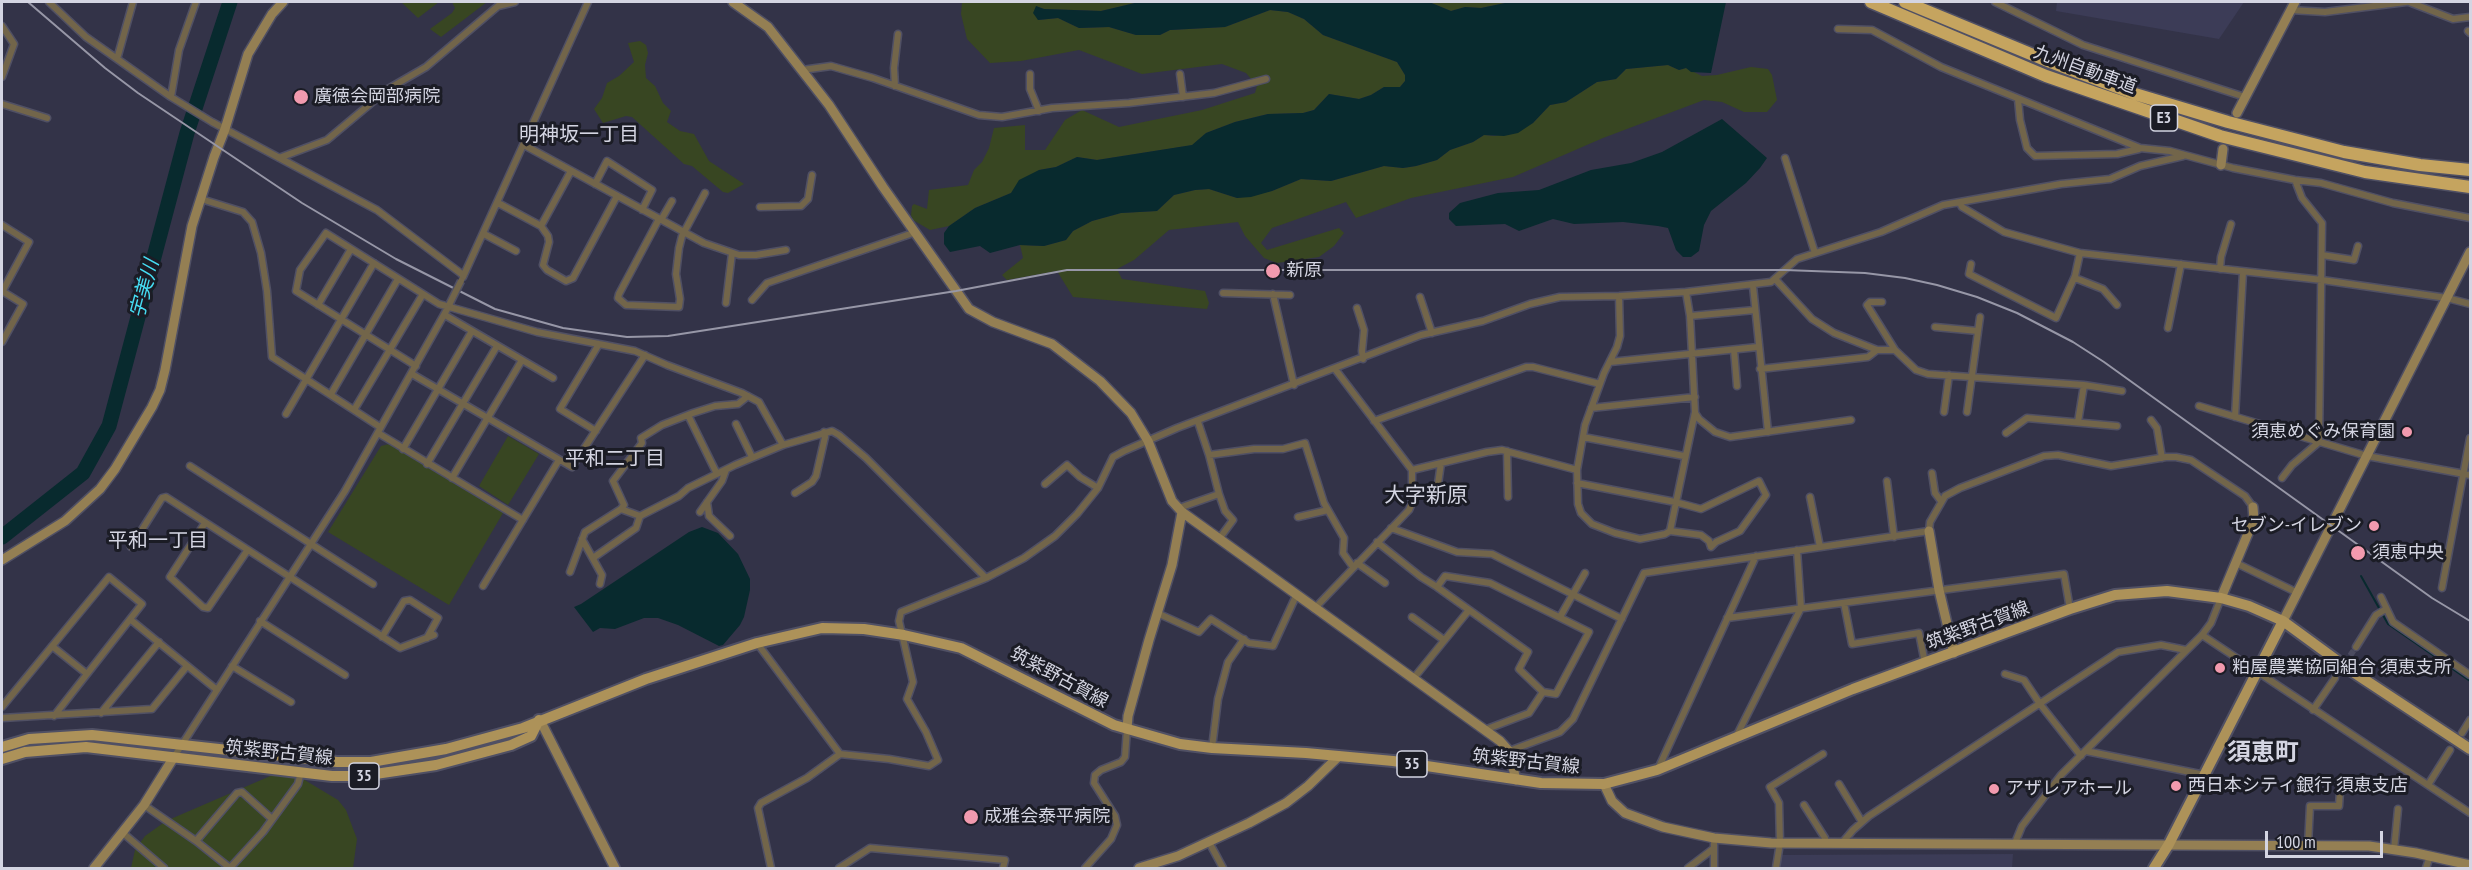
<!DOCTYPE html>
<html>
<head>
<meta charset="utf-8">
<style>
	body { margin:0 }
	#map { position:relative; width:2472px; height:870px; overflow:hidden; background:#333348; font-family:"PT Sans Narrow",sans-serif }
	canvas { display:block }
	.frame { position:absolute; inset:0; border:3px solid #d4d5e2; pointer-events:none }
	.scale { position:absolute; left:2265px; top:831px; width:118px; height:27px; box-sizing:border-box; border:3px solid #d4d5e2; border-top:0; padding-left:8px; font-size:18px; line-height:21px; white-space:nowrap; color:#d4d5e2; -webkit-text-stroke:4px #1b1c25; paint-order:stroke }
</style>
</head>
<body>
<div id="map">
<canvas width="2472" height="870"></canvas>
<div class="frame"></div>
<div class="scale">100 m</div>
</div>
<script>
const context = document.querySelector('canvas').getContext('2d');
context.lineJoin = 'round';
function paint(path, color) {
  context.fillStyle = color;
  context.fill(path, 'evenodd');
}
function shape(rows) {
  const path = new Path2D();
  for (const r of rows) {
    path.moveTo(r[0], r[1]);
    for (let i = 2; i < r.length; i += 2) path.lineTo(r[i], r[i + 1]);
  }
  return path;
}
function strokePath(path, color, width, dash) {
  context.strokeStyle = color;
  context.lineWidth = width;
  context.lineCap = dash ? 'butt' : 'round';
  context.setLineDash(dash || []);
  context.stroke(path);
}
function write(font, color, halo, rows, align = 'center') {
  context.font = font + ' "PT Sans Narrow","Noto Sans JP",sans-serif';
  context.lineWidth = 6;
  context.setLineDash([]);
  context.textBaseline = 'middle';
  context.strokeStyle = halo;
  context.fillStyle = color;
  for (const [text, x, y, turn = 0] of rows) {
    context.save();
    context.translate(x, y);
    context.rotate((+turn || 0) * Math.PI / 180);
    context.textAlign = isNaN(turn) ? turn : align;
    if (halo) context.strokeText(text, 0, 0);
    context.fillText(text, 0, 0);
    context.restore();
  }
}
paint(shape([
	[2057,2,2244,2,2219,39,2056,11],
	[2013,854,2012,868,1781,868,1780,855]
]), '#3c3c57');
paint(shape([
	[401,2,439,2,418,18],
	[452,2,487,2,441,37,430,29,452,13,455,8],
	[962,2,1139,2,1101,11,1044,9,1036,6,1038,20,1058,18,1079,28,1109,27,1136,35,1160,35,1170,30,1225,27,1270,10,1288,12,1304,19,1323,35,1397,62,1405,75,1405,81,1400,87,1384,87,1371,95,1359,99,1329,94,1314,110,1303,113,1268,114,1235,122,1206,133,1193,145,1097,160,1077,157,1056,167,1039,170,1011,193,975,208,949,226,930,230,913,220,911,215,912,206,914,204,927,209,929,190,968,185,974,170,982,162,989,148,994,128,1025,125,1025,150,1045,150,1065,120,1082,110,1119,127,1202,110,1255,93,1257,86,1246,73,1222,64,1142,74,1079,50,1021,61,990,63,967,39,961,14],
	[1429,2,1510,2,1481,8,1465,7,1451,11],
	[640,41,646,45,648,53,645,65,646,78,655,86,663,103,671,111,667,122,680,131,694,134,709,161,744,184,728,193,723,192,692,166,684,164,632,117,626,116,603,123,594,109,602,98,607,83,619,76,634,62,628,43],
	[1668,65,1679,70,1686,68,1702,76,1717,75,1751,67,1768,69,1772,75,1777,100,1767,112,1744,112,1722,102,1704,100,1603,138,1513,177,1411,198,1356,218,1346,202,1272,228,1261,243,1267,250,1339,228,1344,233,1334,246,1319,257,1277,263,1264,258,1245,236,1238,222,1169,230,1134,260,1117,269,1122,279,1205,291,1209,303,1207,309,1073,297,1057,271,1007,280,1002,275,1023,258,1020,245,1044,246,1066,240,1073,231,1092,221,1121,213,1157,211,1174,195,1195,190,1209,189,1237,198,1272,191,1301,179,1331,181,1384,166,1403,168,1416,166,1437,160,1450,150,1473,142,1484,135,1495,136,1533,123,1550,105,1566,102,1597,82,1616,79,1626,69],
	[508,436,539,454,508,505,479,486],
	[389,444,503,513,449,605,328,532,381,446],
	[293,773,338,800,346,810,357,839,353,868,131,868,135,850,145,836,166,821,275,774]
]), '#384622');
paint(shape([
	[1139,2,1429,2,1451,11,1465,7,1481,8,1510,2,1726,2,1711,73,1691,72,1686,68,1679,70,1668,65,1626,69,1616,79,1597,82,1566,102,1550,105,1533,123,1518,133,1504,136,1484,135,1473,142,1450,150,1437,160,1416,166,1403,168,1384,166,1331,181,1301,179,1272,191,1251,197,1237,198,1209,189,1195,190,1174,195,1157,211,1121,213,1092,221,1073,231,1066,240,1044,246,1020,245,990,253,980,246,950,252,944,244,944,233,949,226,975,208,1011,193,1019,180,1039,170,1056,167,1077,157,1097,160,1192,145,1206,133,1235,122,1268,114,1303,113,1314,110,1329,94,1359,99,1371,95,1384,87,1400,87,1405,81,1405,75,1397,62,1323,35,1304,19,1288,12,1270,10,1225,27,1170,30,1160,35,1136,35,1109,27,1079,28,1058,18,1038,20,1033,13,1036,6,1044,9,1101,11],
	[1722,119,1767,158,1760,168,1746,183,1711,211,1704,225,1699,251,1691,257,1683,257,1676,250,1668,228,1658,226,1623,222,1574,224,1553,219,1519,231,1505,224,1456,226,1449,219,1449,213,1460,203,1498,193,1539,190,1591,170,1631,163,1662,152],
	[702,527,718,533,738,554,750,579,750,590,744,617,740,625,723,645,719,646,678,625,658,618,644,618,615,629,600,628,593,632,574,607,581,604,689,532]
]), '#082a2e');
strokePath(shape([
	[2361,576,2388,624,2470,681]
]), '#082a2e', 2);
strokePath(shape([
	[2,537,83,473,109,426,187,133,230,2]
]), '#082a2e', 15);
strokePath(shape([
	[2335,678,2356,647]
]), '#4b4b5f', 6, [6, 3]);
const street = shape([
	[49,2,86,37,171,97,212,122,377,210,463,275],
	[1995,2,2083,45,2245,97],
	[2409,2,2453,19,2470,17],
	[2290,10,2325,12,2406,2],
	[2,26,14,44,2,77],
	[1838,29,1872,30,1941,67,2140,148,2170,151,2233,168,2295,180,2321,183,2393,203,2470,218],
	[2468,31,2470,33],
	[117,59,133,2],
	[802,70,831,66,873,78,979,115,1002,117,1052,108,1129,103,1214,93,1266,79],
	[1030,74,1030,89,1039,111],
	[1180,74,1183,97],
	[895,86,894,68,898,34],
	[171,97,179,50,196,2],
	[2018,99,2020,120,2027,148,2035,156,2117,154,2139,149],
	[2,104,47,118],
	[524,145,704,243,739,255,756,255,786,250],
	[279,158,327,140,388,89,426,67,498,6,515,2],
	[1785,158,1815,253],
	[595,184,607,161,652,190,642,210],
	[201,199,243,212,252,222,261,253,267,291,272,357,380,427],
	[498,203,541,226,548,236,549,242,543,265,547,270,566,281,573,278,617,196],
	[1960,203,1962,207,2004,232,2080,253,2322,280,2447,298,2470,304],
	[760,207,801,206,808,199,812,175],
	[659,219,619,294,618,298,626,305,679,307,680,299,676,274,679,248,682,236,705,193],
	[661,220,672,201],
	[2,225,29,242,2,292],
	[541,226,571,171],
	[484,234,516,251],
	[2322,255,2354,260,2358,246],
	[1971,264,1969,274,2056,318,2075,276,2080,253],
	[2220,269,2221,257,2231,224],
	[463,277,588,2],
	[2075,278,2103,289,2117,305],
	[1776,280,1812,319,1834,333,1877,350,1895,350,1916,370,1928,374,2084,385,2122,391],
	[1753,286,1768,432],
	[1223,293,1290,295],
	[1273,294,1294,385],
	[1619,296,1620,336,1617,347,1604,373,1585,425,1577,470,1578,504,1581,513,1592,524,1615,533,1640,539,1665,534,1670,531,1695,412,1690,316,1686,292],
	[1420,297,1432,333],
	[752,300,767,283,916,232],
	[1882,302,1870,302,1867,305,1895,350],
	[726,303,732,253],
	[318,305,351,249],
	[1357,308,1364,330,1362,351,1363,359],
	[445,315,553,378],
	[1690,316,1755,310],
	[1935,327,1978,331],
	[2168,328,2181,264],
	[2,342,23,304,2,291],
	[1734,350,1737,386],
	[1610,362,1758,347],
	[416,366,296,291,300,270,326,233,439,304,537,332,635,351,667,365,742,393,759,402,783,445],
	[1760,369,1868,357,1877,350],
	[412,374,572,467,645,355],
	[331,394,398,279],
	[2199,406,2367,456,2470,475],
	[1591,408,1695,397],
	[354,410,423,294],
	[1944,412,1949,375],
	[1967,412,1980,317],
	[1695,413,1699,419,1715,432,1730,437,1851,420],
	[286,414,374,263],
	[688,415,717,474],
	[2235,417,2243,272],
	[2151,420,2157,428,2162,458],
	[1374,421,1526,367,1533,367,1600,384],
	[1198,422,1209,455,1254,449,1283,449,1305,443,1324,503,1344,538,1343,553,1353,567],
	[2078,422,2084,385],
	[736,424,752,457],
	[596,431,560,409,599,344],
	[378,433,523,520],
	[2006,433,2027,418,2117,426],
	[1583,437,1684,456],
	[403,449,472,331],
	[1507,451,1508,497],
	[427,464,497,346],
	[190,466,373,584],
	[1412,470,1487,452,1502,450,1577,470],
	[1932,473,1935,493,1941,501],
	[452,478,522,360],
	[2282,478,2292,465,2319,442,2322,223,2302,198,2295,180],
	[1887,481,1894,537],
	[1577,483,1675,502,1701,509,1759,481,1766,495,1740,531,1716,542,1711,547,1709,541,1701,535,1670,531],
	[1045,484,1067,465,1080,477,1098,488],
	[795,493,812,482,816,476,825,437,824,432],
	[1219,494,1225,511,1233,520,1219,539],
	[1810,497,1820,547],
	[1436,498,1441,463],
	[707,502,709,516,730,536],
	[1179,508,1219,494,1209,455],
	[621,509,624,505,613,481,642,443,641,438,662,425,693,413,715,406,738,404,748,396],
	[700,512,722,481,726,470],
	[1298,517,1328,510],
	[205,523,170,577,203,607,208,608,247,551],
	[1391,528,1457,552,1492,554,1622,619],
	[582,539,602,575,600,584],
	[1377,542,1421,577,1437,587,1445,576,1490,583,1589,632,1556,694,1543,692,1529,713,1487,729],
	[131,547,162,498,166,497,400,648,434,635],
	[593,558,636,528,640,516],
	[1357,563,1385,583],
	[2236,563,2298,593],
	[570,572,585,532,621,509,640,516,679,496,688,488,735,465,783,445,832,431,839,435,866,458,986,578],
	[483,586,559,460],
	[1437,587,1528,652,1519,669,1543,692],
	[2442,588,2470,438],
	[2381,597,2393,622,2470,675],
	[1844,603,1852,644,1919,633,1925,663],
	[1314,609,1409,510,1412,503,1412,470,1335,369],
	[1157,613,1199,632,1211,619,1249,643,1273,646,1296,596],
	[1412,617,1444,640],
	[1560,617,1585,573],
	[1727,618,2064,574,2070,609],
	[131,620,217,690],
	[260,621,345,675],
	[2202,635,2470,813],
	[382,637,404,601,410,600,438,618,427,638],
	[757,643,840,754,889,759,929,766,938,760,926,732,907,699,913,682,899,621,901,612,986,578,1024,558,1055,536,1077,514,1098,488,1113,457,1124,451,1177,428,1421,335,1483,321,1530,304,1560,297,1619,296,1686,292,1771,282,1797,259,1881,232,1943,205,2061,184,2110,179,2140,166,2183,156],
	[52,646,87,674],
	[2356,647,2376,615,2386,609],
	[232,666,291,702],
	[2005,674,2024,680,2040,704,2081,756],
	[1413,679,1469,610],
	[2,707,109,577,142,604,54,716],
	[2313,710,2335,678],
	[101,713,159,642],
	[2,718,152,709,187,666],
	[2462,733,2470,720],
	[1737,735,1801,608,1797,550],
	[1212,748,1218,699,1228,662,1244,639],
	[1509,751,1560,732,1573,719,1644,573,1929,531,1930,522,1945,496,1960,488,2044,456,2058,455,2111,466,2166,457,2176,457,2191,460,2245,496,2253,507],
	[2086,751,2205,775],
	[174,757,345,491,450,304],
	[1658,769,1756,556],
	[1839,784,1862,822],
	[2428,785,2450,750],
	[144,805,196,841,230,868],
	[1804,805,1825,838,1825,843],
	[123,833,164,868],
	[196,841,237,793,242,792,272,819],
	[1209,842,1223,868],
	[1842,843,1853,830,1869,816,2118,652,2161,645,2186,650],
	[2015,843,2022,826,2061,775,2202,635,2211,623,2221,598],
	[2308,845,2310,806,2339,806,2340,791],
	[2394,850,2398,809],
	[230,868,263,832,298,784,301,772],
	[771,868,758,808,761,803,807,778,840,754],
	[839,868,870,848,1005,860,1003,868],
	[1085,868,1111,839,1117,825,1115,816,1094,783,1095,775,1101,770,1121,762,1125,757,1127,729],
	[1688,868,1713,849],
	[1714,868,1714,838],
	[1776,868,1780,843,1779,803,1770,787,1823,754],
	[2426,868,2430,856]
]);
const secondary = shape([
	[733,2,768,27,829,105,883,187,969,309,993,322,1052,344,1100,381,1131,413,1148,441,1172,501,1182,512,1500,741,1509,751,1516,780],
	[2237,113,2295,2],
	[2221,165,2223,149],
	[1929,531,1939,590,1954,653],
	[2,560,65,521,100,489,115,469,152,407,160,390,165,370,192,226,214,157,225,129,248,54,272,14,283,2],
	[2221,598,2254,519,2253,507],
	[2283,621,2470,252],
	[540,720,615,868],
	[1127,729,1128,716,1149,640,1172,565,1182,512],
	[1604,784,1612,801,1625,813,1663,827,1714,838,1771,843,2369,846,2416,853,2470,865],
	[94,868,144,805,174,757],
	[1139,868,1178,856,1249,823,1286,803,1308,786,1339,756]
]);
const primary = shape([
	[2,747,29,739,92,735,337,762,371,762,446,749,523,728,646,679,757,643,822,628,864,629,904,635,961,648,1114,725,1180,744,1212,748,1306,753,1393,761,1541,783,1604,784,1657,770,1853,689,2070,609,2115,595,2167,591,2221,598,2249,606,2283,621,2350,670,2470,749],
	[2,759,25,752,86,747,332,776,362,776,436,765,511,745,531,736,539,720],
	[2154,868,2169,844,2283,621]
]);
const highway = shape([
	[1871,2,2046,76,2220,136,2365,172,2470,187],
	[1905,2,2050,62,2135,94,2228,122,2344,152,2420,165,2470,170]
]);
strokePath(street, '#505064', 9);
strokePath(secondary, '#505064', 12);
strokePath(primary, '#505064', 14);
strokePath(highway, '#505064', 15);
strokePath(street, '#72654a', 6);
strokePath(secondary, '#947f53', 9);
strokePath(primary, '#ad9259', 10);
strokePath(highway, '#c5a45f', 12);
strokePath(shape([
	[28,2,105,68,138,93,302,203,396,259,495,309,563,328,627,337,668,336,956,291,1067,270,1785,270,1865,273,1905,278,1937,285,1977,297,2017,313,2073,342,2104,362,2432,598,2470,621]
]), '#9797a7', 2);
const streetBridge = shape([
	[450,303,461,281]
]);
strokePath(streetBridge, '#505064', 9, []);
strokePath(streetBridge, '#72654a', 6);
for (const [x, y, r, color] of [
	[301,97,8,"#f29aae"],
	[1273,271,8,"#f29aae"],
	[2407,432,6,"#f29aae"],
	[2374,526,6,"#f29aae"],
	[2358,553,8,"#f29aae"],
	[2220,668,6,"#f29aae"],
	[2176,786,6,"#f29aae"],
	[1994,789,6,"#f29aae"],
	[971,817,8,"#f29aae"]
]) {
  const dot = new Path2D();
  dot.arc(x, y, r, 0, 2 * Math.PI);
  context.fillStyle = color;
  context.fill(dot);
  strokePath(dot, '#1b1c25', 2);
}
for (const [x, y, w] of [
	[2164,118,27],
	[1412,764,30],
	[364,776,30]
]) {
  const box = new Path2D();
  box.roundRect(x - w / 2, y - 13, w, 26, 4.5);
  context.fillStyle = '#1b1c25';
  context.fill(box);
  strokePath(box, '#d4d5e2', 1.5);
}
write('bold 16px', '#d4d5e2', null, [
	["E3",2164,118],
	["35",1412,764],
	["35",364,776]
]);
write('18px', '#d4d5e2', '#1b1c25', [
	["九州自動車道",2085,70,20],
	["筑紫野古賀線",1978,626,-20],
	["筑紫野古賀線",1059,678,28],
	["筑紫野古賀線",279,753,6],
	["筑紫野古賀線",1526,762,6]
]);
write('18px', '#d4d5e2', '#1b1c25', [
	["廣徳会岡部病院",314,97],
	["新原",1286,271],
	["須恵めぐみ保育園",2395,432,"right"],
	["セブン-イレブン",2362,526,"right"],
	["須恵中央",2372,553],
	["粕屋農業協同組合 須恵支所",2232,668],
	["西日本シティ銀行 須恵支店",2188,786],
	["アザレアホール",2006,789],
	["成雅会泰平病院",984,817]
], 'left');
write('20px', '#d4d5e2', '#1b1c25', [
	["明神坂一丁目",579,135],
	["平和二丁目",615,459],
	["平和一丁目",158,541]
]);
write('italic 20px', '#46ddf3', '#1b1c25', [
	["宇美川",145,289,-75]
]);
write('21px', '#d4d5e2', '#1b1c25', [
	["大字新原",1426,496]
]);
write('bold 24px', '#d4d5e2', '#1b1c25', [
	["須恵町",2263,753]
]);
</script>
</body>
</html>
